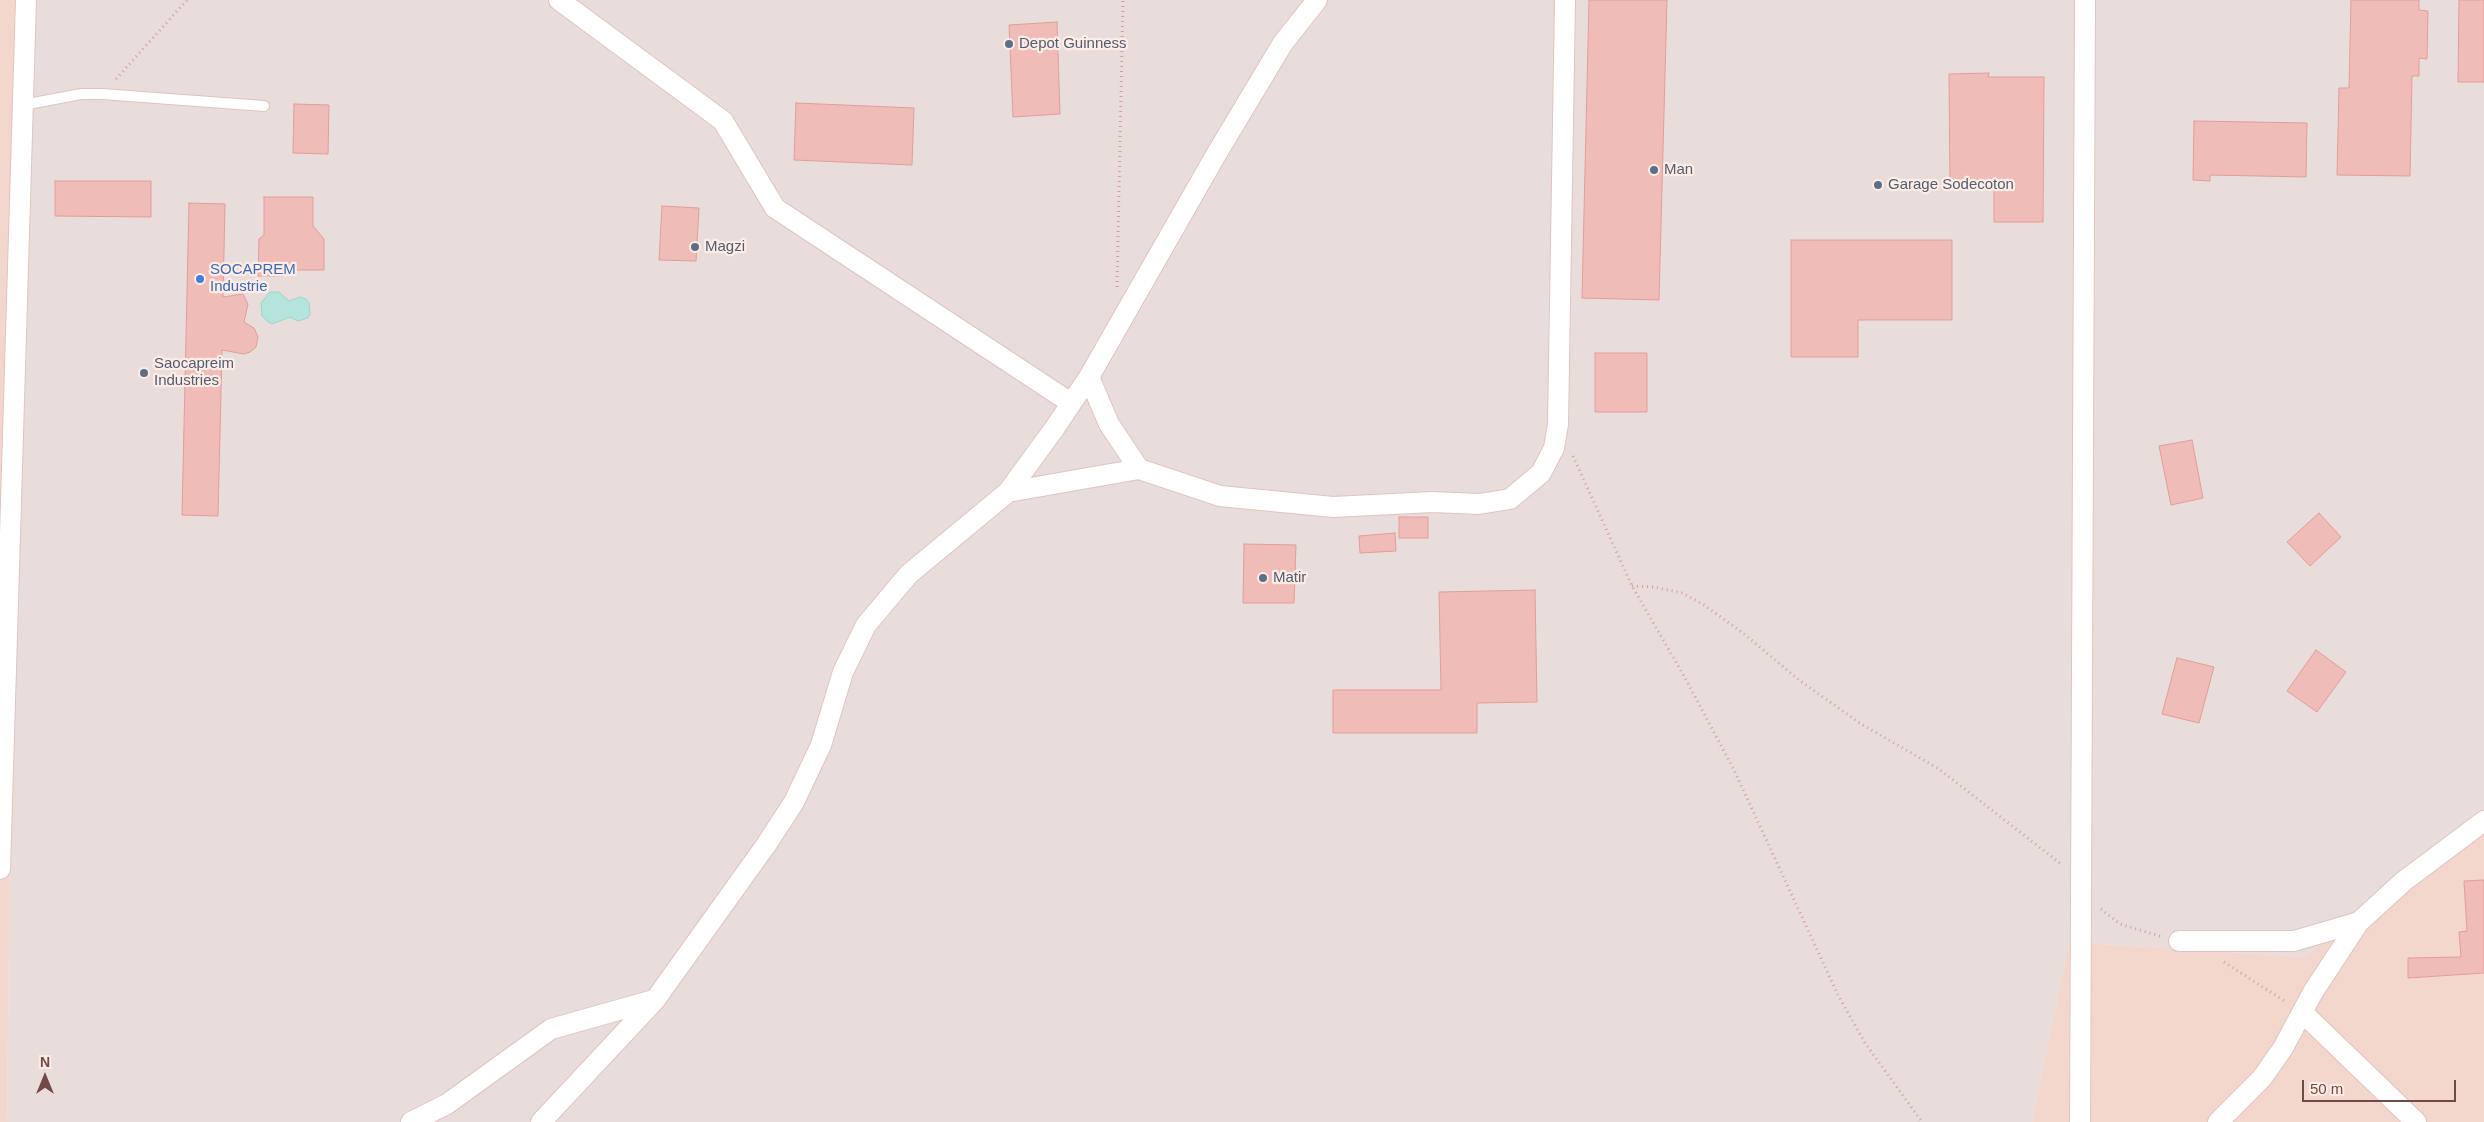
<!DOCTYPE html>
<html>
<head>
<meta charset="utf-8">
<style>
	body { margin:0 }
	#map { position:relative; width:2484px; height:1122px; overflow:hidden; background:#fce7df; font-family:Helvetica,sans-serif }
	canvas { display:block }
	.north { position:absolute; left:20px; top:1052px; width:50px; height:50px; -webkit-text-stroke:4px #ffece4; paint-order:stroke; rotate:0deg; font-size:14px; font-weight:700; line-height:20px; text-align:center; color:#714947 }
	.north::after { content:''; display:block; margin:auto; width:18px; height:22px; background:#714947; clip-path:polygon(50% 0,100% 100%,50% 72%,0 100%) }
	.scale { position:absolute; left:2302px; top:1080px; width:154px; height:22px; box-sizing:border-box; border:2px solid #714947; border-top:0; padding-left:6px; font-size:15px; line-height:18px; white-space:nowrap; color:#714947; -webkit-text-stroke:4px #ffece4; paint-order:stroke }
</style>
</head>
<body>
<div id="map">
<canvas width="2484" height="1122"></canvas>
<div class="north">N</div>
<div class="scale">50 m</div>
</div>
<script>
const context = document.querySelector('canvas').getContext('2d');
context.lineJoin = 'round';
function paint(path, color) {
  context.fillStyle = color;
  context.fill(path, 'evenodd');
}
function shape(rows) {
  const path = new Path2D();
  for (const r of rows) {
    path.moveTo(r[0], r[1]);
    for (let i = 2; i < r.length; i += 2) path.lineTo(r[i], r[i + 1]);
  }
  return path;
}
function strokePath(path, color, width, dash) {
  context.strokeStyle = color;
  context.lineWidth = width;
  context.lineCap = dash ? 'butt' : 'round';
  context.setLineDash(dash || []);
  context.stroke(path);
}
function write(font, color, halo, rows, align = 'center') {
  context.font = font + ' Helvetica,sans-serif';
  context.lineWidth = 4.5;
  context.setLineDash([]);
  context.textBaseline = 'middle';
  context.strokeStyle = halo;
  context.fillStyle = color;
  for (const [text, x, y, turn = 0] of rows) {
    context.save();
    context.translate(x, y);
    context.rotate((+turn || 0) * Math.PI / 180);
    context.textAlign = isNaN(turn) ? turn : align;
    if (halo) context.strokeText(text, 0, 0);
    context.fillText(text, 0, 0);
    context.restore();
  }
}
paint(shape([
	[0,0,19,0,7,1122,0,1122],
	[2484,819,2484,1122,2032,1122,2069,942,2304,957]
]), '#f3d7cd');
paint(shape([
	[19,0,2484,0,2484,819,2305,957,2069,942,2032,1122,7,1122]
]), '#e9dddb');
const water = shape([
	[270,292,279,292,289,301,300,297,306,299,309,303,310,314,308,318,298,321,290,317,272,324,267,321,262,316,261,303,270,292]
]);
paint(water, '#b4e4dc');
strokePath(water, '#9bd6cd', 1);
const building = shape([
	[1589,0,1667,0,1659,300,1582,298,1589,0],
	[2351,0,2419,0,2419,10,2428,11,2427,59,2419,58,2419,76,2412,76,2410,176,2337,175,2339,88,2349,88,2351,0],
	[2459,0,2484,0,2484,82,2458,82,2459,0],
	[1057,22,1060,114,1013,117,1009,25,1057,22],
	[1989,73,1988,77,2044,77,2043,222,1994,222,1994,186,1950,185,1949,74,1989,73],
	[796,103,914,108,912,165,794,160,796,103],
	[294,104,329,105,328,154,293,153,294,104],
	[2194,121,2307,123,2306,177,2210,175,2210,181,2193,180,2194,121],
	[55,181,151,181,151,217,55,216,55,181],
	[264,197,313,197,313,226,324,239,324,270,283,270,283,276,258,276,259,239,264,235,264,197],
	[189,203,225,204,223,297,243,294,248,304,244,322,254,328,258,337,256,347,250,352,244,354,222,350,218,516,182,515,189,203],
	[662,206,699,208,696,261,659,260,662,206],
	[1791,240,1952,240,1952,320,1858,320,1858,357,1791,357,1791,240],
	[1595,353,1647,353,1647,412,1595,412,1595,353],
	[2192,440,2203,498,2171,505,2159,446,2192,440],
	[2319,513,2341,537,2310,566,2287,542,2319,513],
	[1399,517,1428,517,1428,538,1399,538,1399,517],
	[1395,533,1396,551,1360,553,1359,536,1395,533],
	[1244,544,1296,545,1294,603,1243,603,1244,544],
	[1535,590,1537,702,1477,703,1477,733,1333,733,1333,690,1441,690,1439,592,1535,590],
	[2316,650,2346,672,2317,712,2287,691,2316,650],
	[2177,658,2214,667,2199,723,2162,714,2177,658],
	[2484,880,2484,973,2408,978,2408,958,2461,957,2459,932,2467,931,2464,881,2484,880]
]);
paint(building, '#f0bcb7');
strokePath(building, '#e39d97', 1);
const lane = shape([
	[23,105,81,94,102,94,264,106]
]);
const street = shape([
	[559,0,723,121,775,208,1071,403],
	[1089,377,1109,424,1139,469],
	[1008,492,1139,469,1220,496,1333,507,1432,502,1479,504,1510,499,1541,473,1554,448,1558,424,1565,0],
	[0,869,26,0],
	[2179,941,2294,941,2359,922],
	[2303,1013,2416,1122],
	[411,1122,447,1104,551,1029,654,1000],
	[541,1122,655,1000,766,845,794,802,821,745,843,672,866,625,909,574,1008,492,1054,429,1089,377,1217,153,1283,43,1317,0],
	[2080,1122,2085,0],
	[2218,1122,2262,1078,2283,1048,2313,992,2359,922,2404,881,2484,821]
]);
strokePath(lane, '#e1c3be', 12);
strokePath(street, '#e1c3be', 22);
strokePath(shape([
	[116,79,187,0],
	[1117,287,1123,0],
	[1573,456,1632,586,1684,676,1734,770,1838,995,1865,1043,1922,1122],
	[1632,586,1654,587,1682,593,1704,605,1743,633,1799,680,1861,724,1939,769,2061,864],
	[2101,909,2120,924,2160,936],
	[2224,962,2286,1002]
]), '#d49f9b', 3, [1, 4]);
strokePath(lane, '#fff', 10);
strokePath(street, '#fff', 20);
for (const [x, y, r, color] of [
	[1009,44,5,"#5c6f8a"],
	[1654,170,5,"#5c6f8a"],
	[1878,185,5,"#5c6f8a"],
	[695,247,5,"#5c6f8a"],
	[200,279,5,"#3f7fe0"],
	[144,373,5,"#5c6f8a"],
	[1263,578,5,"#5c6f8a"]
]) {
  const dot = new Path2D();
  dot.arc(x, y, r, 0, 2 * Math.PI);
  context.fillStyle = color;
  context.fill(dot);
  strokePath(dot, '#ffece4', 2);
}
write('15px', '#4e5e75', '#ffece4', [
	["Depot Guinness",1019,44],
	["Man",1664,170],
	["Garage Sodecoton",1888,185],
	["Magzi",705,247],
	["Saocapreim",154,364],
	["Industries",154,381],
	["Matir",1273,578]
], 'left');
write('15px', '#366cbe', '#ffece4', [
	["SOCAPREM",210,270],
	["Industrie",210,287]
], 'left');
</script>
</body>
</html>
